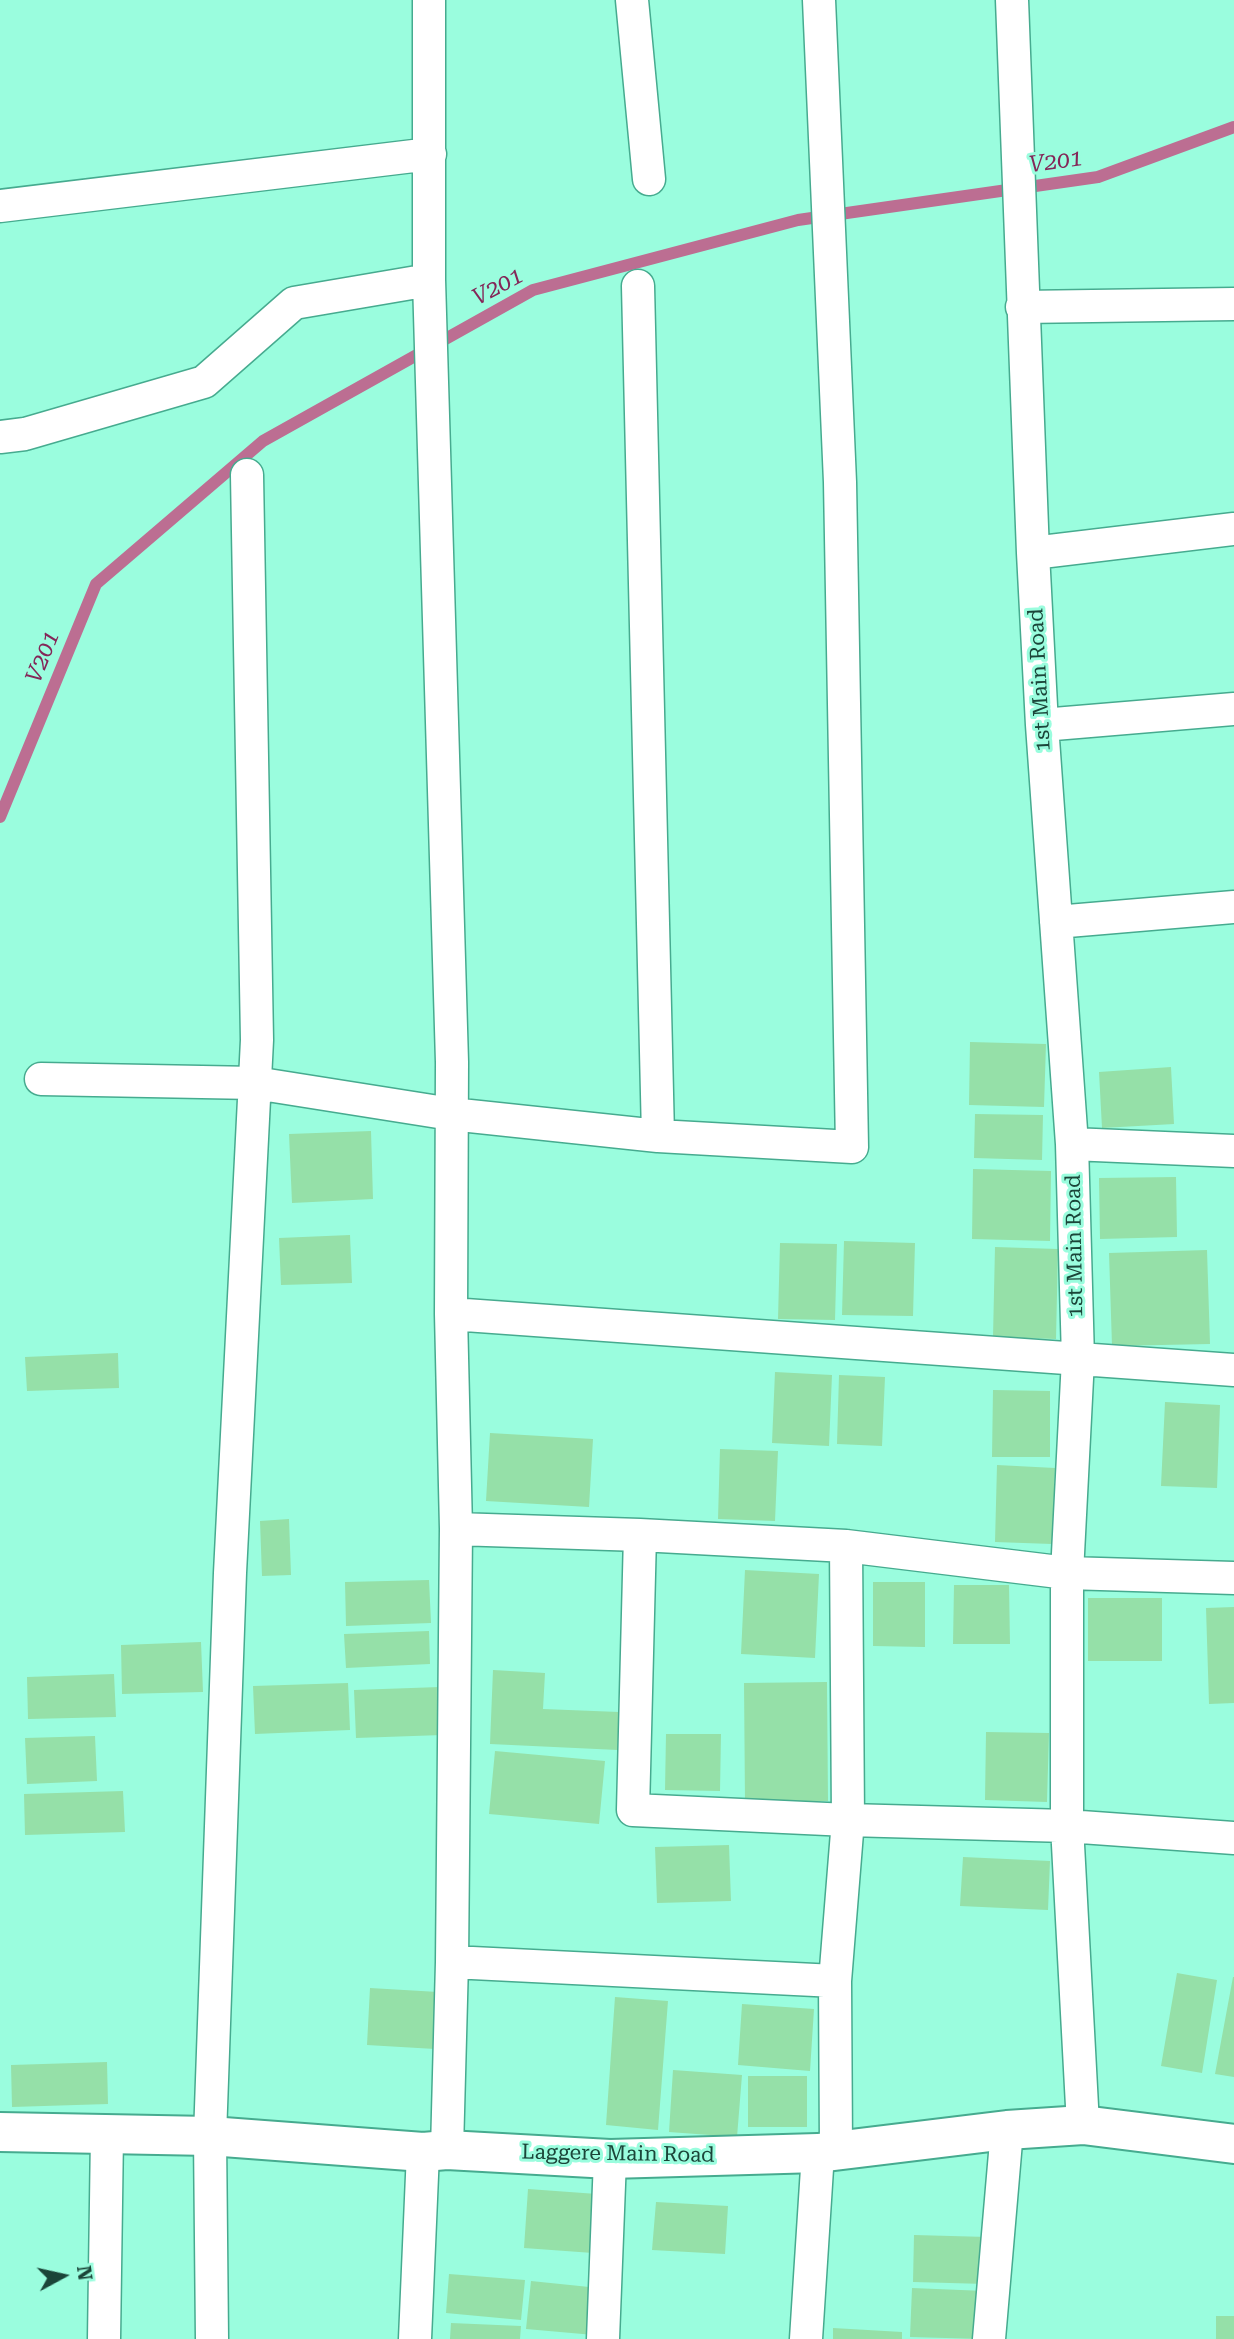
<!DOCTYPE html>
<html>
<head>
<meta charset="utf-8">
<style>
	body { margin:0 }
	#map { position:relative; width:1234px; height:2339px; overflow:hidden; background:#9afdde; font-family:"Roboto Serif",serif }
	canvas { display:block }
	.north { position:absolute; left:28px; top:2241px; width:70px; height:70px; -webkit-text-stroke:5px #9afdde; paint-order:stroke; rotate:82deg; font-size:19px; font-weight:700; line-height:28px; text-align:center; color:#1b4539 }
	.north::after { content:''; display:block; margin:auto; width:24px; height:32px; background:#1b4539; clip-path:polygon(50% 0,100% 100%,50% 72%,0 100%) }
</style>
</head>
<body>
<div id="map">
<canvas width="1234" height="2339"></canvas>
<div class="north">N</div>
</div>
<script>
const context = document.querySelector('canvas').getContext('2d');
context.lineJoin = 'round';
function shape(rows) {
  const path = new Path2D();
  for (const r of rows) {
    path.moveTo(r[0], r[1]);
    for (let i = 2; i < r.length; i += 2) path.lineTo(r[i], r[i + 1]);
  }
  return path;
}
function strokePath(path, color, width, dash) {
  context.strokeStyle = color;
  context.lineWidth = width;
  context.lineCap = dash ? 'butt' : 'round';
  context.setLineDash(dash || []);
  context.stroke(path);
}
function paint(path, color) {
  context.fillStyle = color;
  context.fill(path, 'evenodd');
}
function write(font, color, halo, rows, align = 'center') {
  context.font = font + ' "Roboto Serif",serif';
  context.lineWidth = 6;
  context.setLineDash([]);
  context.textBaseline = 'middle';
  context.strokeStyle = halo;
  context.fillStyle = color;
  for (const [text, x, y, turn = 0] of rows) {
    context.save();
    context.translate(x, y);
    context.rotate((+turn || 0) * Math.PI / 180);
    context.textAlign = isNaN(turn) ? turn : align;
    if (halo) context.strokeText(text, 0, 0);
    context.fillText(text, 0, 0);
    context.restore();
  }
}
strokePath(shape([
	[0,817,96,584,263,441,533,290,798,220,1098,177,1234,127]
]), '#bc6e92', 12);
paint(shape([
	[970,1042,1046,1044,1044,1107,969,1105],
	[1171,1067,1174,1124,1102,1128,1099,1072],
	[975,1114,1043,1115,1042,1160,974,1158],
	[371,1131,373,1199,292,1203,289,1134],
	[973,1169,1051,1171,1050,1241,972,1239],
	[1176,1177,1177,1237,1100,1239,1099,1178],
	[350,1235,352,1283,281,1285,279,1238],
	[844,1241,915,1243,913,1316,842,1315],
	[780,1243,837,1244,835,1320,778,1319],
	[995,1247,1058,1249,1056,1339,993,1337],
	[1207,1250,1210,1344,1112,1346,1109,1253],
	[118,1353,119,1388,27,1391,25,1357],
	[775,1372,832,1375,829,1446,772,1443],
	[839,1375,885,1377,882,1446,837,1444],
	[993,1390,1050,1391,1050,1457,992,1457],
	[1165,1402,1220,1405,1217,1488,1161,1486],
	[490,1433,593,1439,589,1507,486,1501],
	[720,1449,778,1451,775,1521,718,1519],
	[997,1465,1055,1468,1052,1544,995,1542],
	[289,1519,291,1575,262,1576,260,1521],
	[745,1570,819,1574,815,1658,741,1654],
	[429,1580,431,1623,346,1626,345,1582],
	[873,1582,925,1582,925,1647,873,1646],
	[954,1585,1009,1585,1010,1644,953,1644],
	[1088,1598,1162,1598,1162,1661,1088,1661],
	[1234,1607,1234,1703,1209,1704,1206,1608],
	[429,1631,430,1664,346,1668,344,1634],
	[201,1642,203,1692,122,1694,121,1645],
	[493,1670,545,1673,543,1709,619,1712,618,1750,490,1744],
	[114,1674,116,1717,28,1719,27,1677],
	[827,1682,828,1801,745,1802,744,1683],
	[348,1683,350,1730,255,1734,253,1686],
	[440,1687,442,1735,356,1738,354,1690],
	[986,1732,1049,1733,1047,1802,985,1800],
	[666,1734,721,1734,720,1791,665,1790],
	[95,1736,97,1781,27,1784,25,1738],
	[495,1751,605,1761,599,1824,489,1814],
	[123,1791,125,1832,25,1835,24,1794],
	[729,1845,731,1901,657,1903,655,1847],
	[963,1857,1050,1861,1048,1910,960,1906],
	[1177,1973,1217,1980,1202,2073,1161,2066],
	[1233,1977,1234,1977,1234,2077,1215,2074],
	[370,1988,438,1992,435,2049,367,2045],
	[615,1997,668,2001,658,2130,606,2125],
	[742,2004,814,2009,810,2071,738,2065],
	[107,2062,108,2104,12,2107,11,2065],
	[673,2070,742,2075,737,2137,669,2132],
	[748,2076,807,2076,807,2127,748,2127],
	[528,2189,597,2194,593,2253,524,2248],
	[656,2202,728,2206,725,2254,652,2250],
	[914,2235,988,2237,986,2284,913,2282],
	[449,2274,525,2280,521,2320,446,2313],
	[531,2281,599,2288,594,2335,526,2329],
	[912,2288,985,2291,982,2339,910,2337],
	[1216,2316,1234,2316,1234,2339,1216,2339],
	[451,2323,521,2326,520,2339,450,2339],
	[833,2328,902,2332,902,2339,833,2339]
]), '#95e0a8');
const street = shape([
	[429,0,429,280,452,1062,451,1314,456,1529,452,1962,447,2150],
	[632,0,649,179],
	[1012,0,1033,553,1042,725,1072,1144,1078,1359,1067,1573,1067,1826,1083,2125],
	[0,206,430,154],
	[638,286,658,1136],
	[1022,307,1234,304],
	[0,437,25,434,204,382,294,303,429,280],
	[1033,553,1234,529],
	[1042,725,1234,709],
	[1056,922,1234,907],
	[41,1079,255,1083,451,1114,658,1136,852,1147,840,482,819,0],
	[1072,1144,1234,1151],
	[451,1314,1234,1370],
	[456,1529,640,1535,846,1546,1067,1573,1234,1578],
	[640,1535,633,1810,848,1820,835,1981,836,2149],
	[846,1546,848,1820,1067,1826,1234,1838],
	[452,1962,835,1981],
	[104,2339,107,2134],
	[212,2339,210,2136,230,1573,257,1040,247,475],
	[415,2339,423,2152],
	[603,2339,610,2159],
	[806,2339,818,2153],
	[989,2339,1007,2130]
]);
const secondary = shape([
	[0,2132,210,2136,423,2152,447,2150,610,2159,818,2153,1007,2130,1083,2125,1234,2144]
]);
strokePath(street, '#46ab8f', 35);
strokePath(secondary, '#46ab8f', 42);
strokePath(street, '#fff', 32);
strokePath(secondary, '#fff', 38);
write('21px', '#1b4539', '#9afdde', [
	["1st Main Road",1040,680,-93],
	["1st Main Road",1075,1246,-91],
	["Laggere Main Road",618,2154,1]
]);
write('italic 23px', '#842658', '#9afdde', [
	["V201",1056,162,-8],
	["V201",498,287,-28],
	["V201",43,657,-68]
]);
</script>
</body>
</html>
